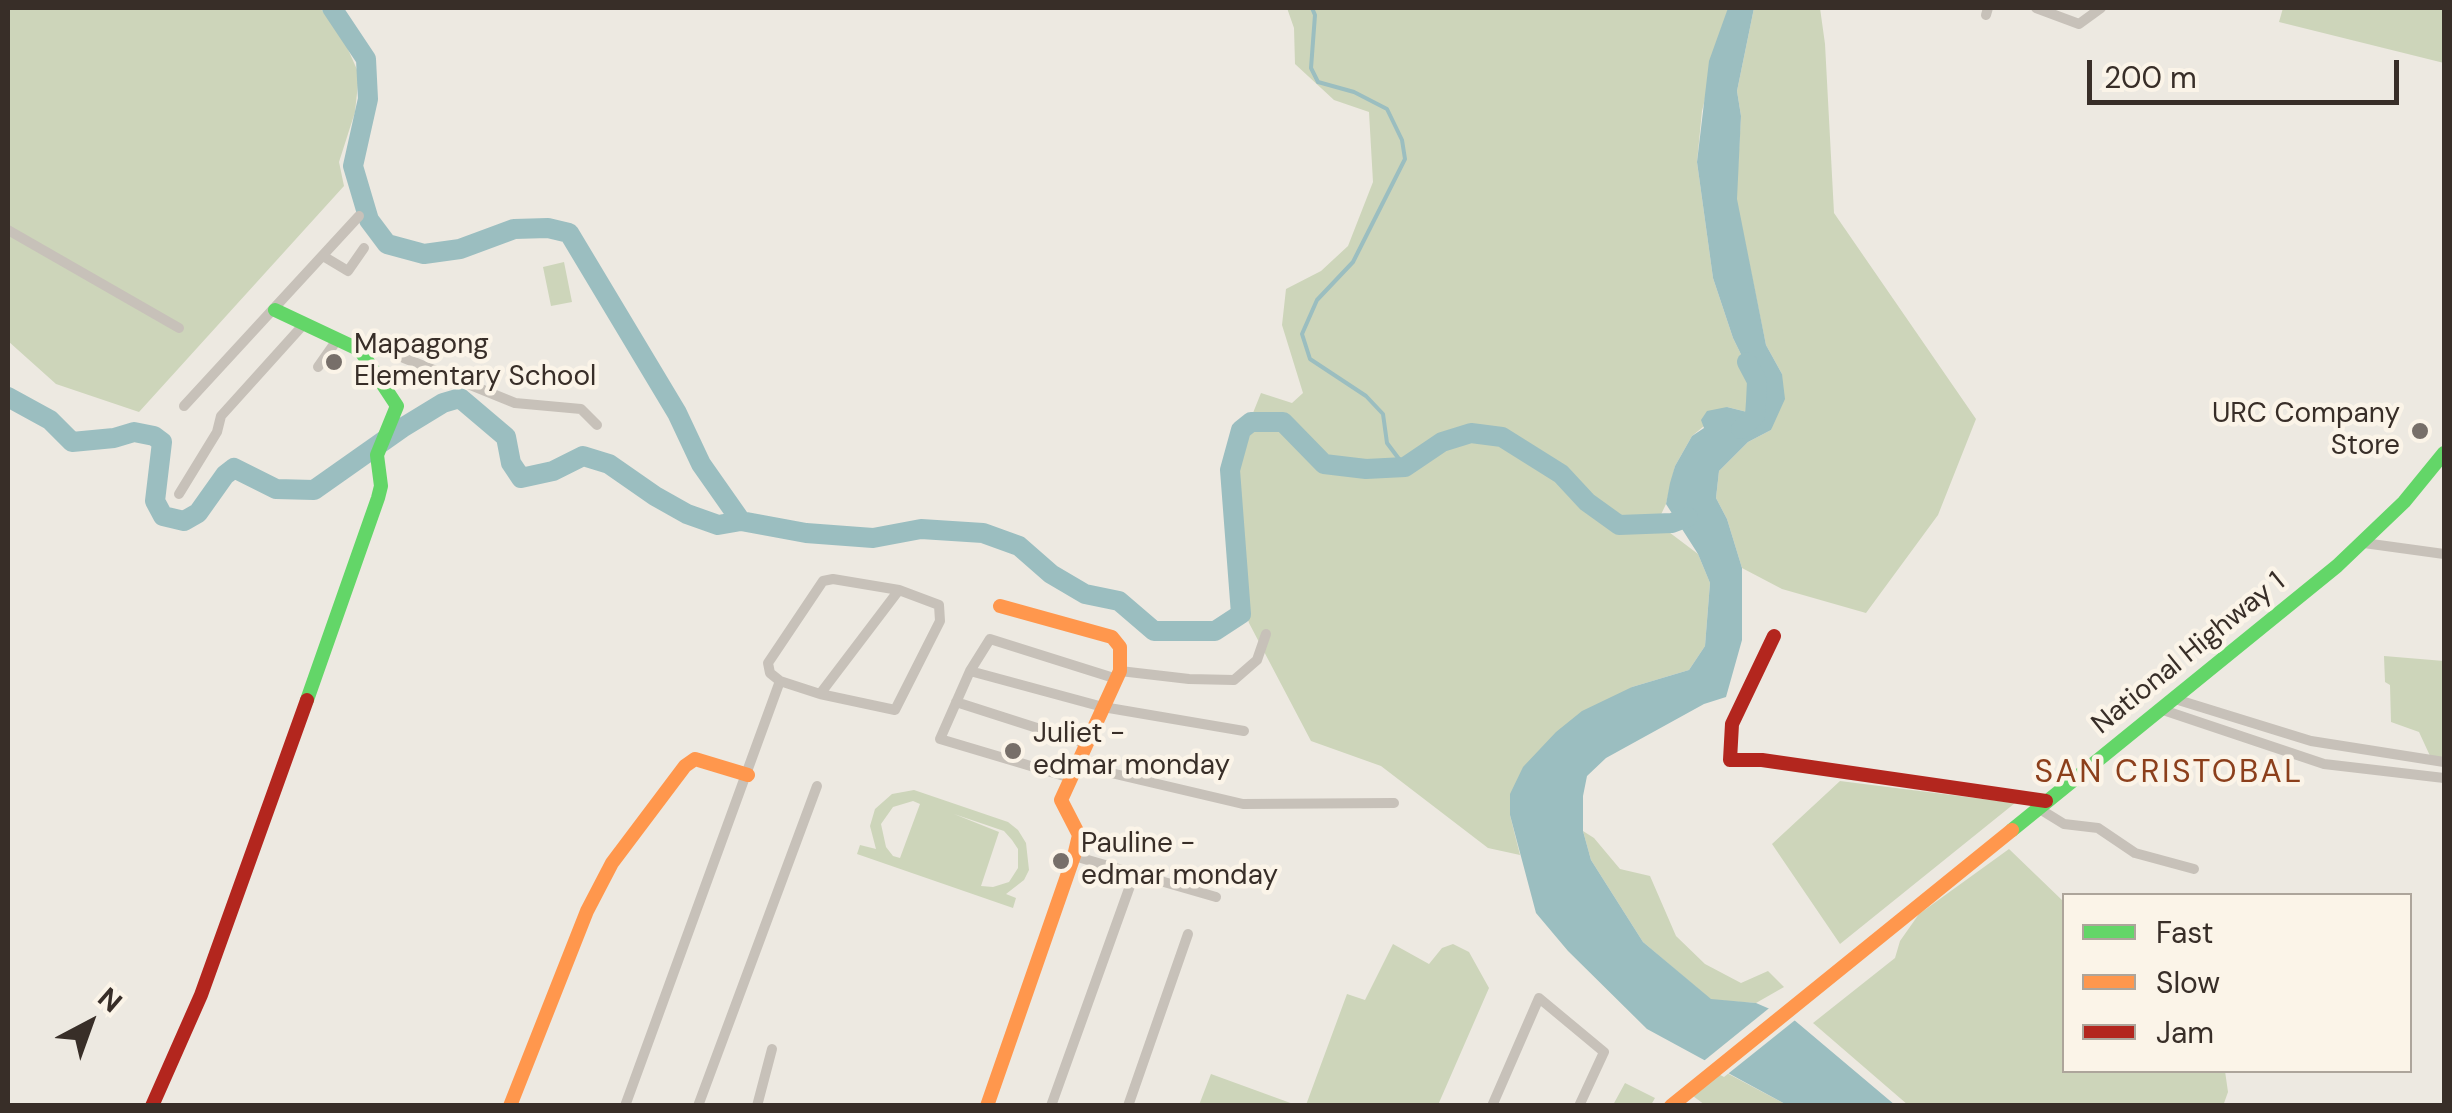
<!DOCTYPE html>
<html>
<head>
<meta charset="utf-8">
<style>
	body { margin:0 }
	#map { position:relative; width:2452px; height:1113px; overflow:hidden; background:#ede9e1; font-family:"DM Sans",sans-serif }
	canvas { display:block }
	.frame { position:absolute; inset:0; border:10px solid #382e28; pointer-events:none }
	.legend { position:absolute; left:2062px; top:893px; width:350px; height:180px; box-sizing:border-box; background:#fbf4e8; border:2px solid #ada59b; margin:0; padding:12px 18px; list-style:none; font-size:30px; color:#382e28 }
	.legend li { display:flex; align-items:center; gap:20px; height:50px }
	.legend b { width:50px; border:2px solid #ada59b }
	.north { position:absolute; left:40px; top:973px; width:100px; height:100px; -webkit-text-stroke:8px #fbf4e8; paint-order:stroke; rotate:41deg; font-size:28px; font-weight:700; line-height:40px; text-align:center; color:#382e28 }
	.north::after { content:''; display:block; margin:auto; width:35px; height:45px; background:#382e28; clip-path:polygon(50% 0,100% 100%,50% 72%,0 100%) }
	.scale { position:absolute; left:2087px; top:60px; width:312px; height:45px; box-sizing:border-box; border:5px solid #382e28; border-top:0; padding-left:12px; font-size:30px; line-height:35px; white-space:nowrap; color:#382e28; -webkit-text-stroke:8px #fbf4e8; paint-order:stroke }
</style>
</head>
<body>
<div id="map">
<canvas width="2452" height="1113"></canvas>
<div class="frame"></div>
<ul class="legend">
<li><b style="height:12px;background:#63d668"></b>Fast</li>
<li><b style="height:12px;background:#ff974d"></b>Slow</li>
<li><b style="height:12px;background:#b3261e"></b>Jam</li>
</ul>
<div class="north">N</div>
<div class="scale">200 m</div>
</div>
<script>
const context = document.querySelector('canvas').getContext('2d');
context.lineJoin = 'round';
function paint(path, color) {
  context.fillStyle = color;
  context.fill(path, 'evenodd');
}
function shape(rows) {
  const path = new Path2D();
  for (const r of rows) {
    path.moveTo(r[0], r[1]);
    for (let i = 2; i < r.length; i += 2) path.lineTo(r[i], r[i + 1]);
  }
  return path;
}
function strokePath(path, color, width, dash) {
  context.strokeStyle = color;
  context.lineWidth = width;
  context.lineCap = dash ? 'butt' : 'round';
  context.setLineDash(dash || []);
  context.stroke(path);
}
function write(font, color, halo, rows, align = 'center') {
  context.font = font + ' "DM Sans",sans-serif';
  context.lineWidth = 9;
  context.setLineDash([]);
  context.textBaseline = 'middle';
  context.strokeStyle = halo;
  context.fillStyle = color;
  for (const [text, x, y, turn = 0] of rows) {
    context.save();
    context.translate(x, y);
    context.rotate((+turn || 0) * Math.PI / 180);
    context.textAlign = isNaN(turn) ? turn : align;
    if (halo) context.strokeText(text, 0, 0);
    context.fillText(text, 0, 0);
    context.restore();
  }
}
paint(shape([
	[8,8,320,8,342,36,359,74,355,112,339,162,344,186,139,412,56,384,8,341],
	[1287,8,1728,8,1702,111,1697,162,1713,278,1733,338,1760,393,1758,406,1747,412,1727,407,1692,436,1675,466,1666,504,1657,523,1698,554,1710,583,1705,646,1689,670,1632,687,1510,815,1520,855,1488,848,1381,766,1311,741,1249,623,1238,584,1230,470,1261,393,1292,403,1303,393,1282,325,1286,289,1321,271,1348,246,1373,182,1369,112,1334,100,1295,64,1294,28],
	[1754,8,1820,8,1825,44,1834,213,1976,419,1938,515,1866,613,1782,589,1742,568,1727,519,1716,498,1719,471,1748,442,1771,430,1782,374,1766,345,1736,199,1741,116,1737,91],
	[2283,8,2444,8,2444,63,2279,22],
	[564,262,572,302,551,306,543,267],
	[2384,656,2444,661,2444,760,2431,758,2419,732,2391,722,2390,685,2385,682],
	[1840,781,2015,803,1840,944,1772,844],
	[914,790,1008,822,1018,830,1026,843,1029,870,1024,880,1006,894,1016,898,1013,908,857,854,860,845,876,849,870,826,875,809,892,794],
	[913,801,920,804,900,858,893,856,886,847,881,824,893,807],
	[954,814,1004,831,1012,840,1018,849,1018,868,1009,882,993,887,981,886,999,832],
	[1583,831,1594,838,1620,869,1650,876,1676,936,1705,964,1741,983,1768,971,1784,987,1756,1003,1711,1000,1643,942,1591,860],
	[2009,849,2064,902,2064,1070,2225,1071,2228,1092,2223,1106,1908,1105,1813,1023,1895,958,1900,941,1919,914],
	[1393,944,1429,964,1442,948,1453,944,1469,952,1489,988,1438,1105,1306,1105,1347,994,1365,1000],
	[1723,1071,1787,1105,1705,1105,1693,1096],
	[1211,1074,1296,1105,1199,1105],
	[1625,1083,1655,1098,1651,1105,1613,1105]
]), '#cdd5ba');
paint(shape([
	[1728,8,1754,8,1737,91,1741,116,1737,199,1766,345,1782,374,1785,399,1771,430,1748,442,1719,471,1716,498,1727,519,1742,568,1742,640,1726,697,1704,704,1606,758,1587,776,1583,796,1583,831,1591,860,1643,942,1711,999,1756,1003,1793,1019,1895,1105,1787,1105,1647,1029,1568,951,1536,913,1510,815,1510,794,1523,767,1556,732,1582,711,1632,687,1689,670,1705,646,1710,583,1698,554,1666,504,1670,483,1675,466,1692,436,1704,428,1701,420,1707,411,1727,407,1747,412,1759,406,1760,393,1733,338,1713,278,1697,162,1709,61]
]), '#9bbec0');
paint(shape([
	[1773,1005,1799,1017,1724,1077,1700,1064]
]), '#ede9e1');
strokePath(shape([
	[1312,8,1315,15,1311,68,1318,82,1354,92,1387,109,1402,140,1405,159,1353,262,1317,300,1302,334,1310,359,1366,396,1383,414,1387,443,1405,467]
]), '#9bbec0', 4);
strokePath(shape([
	[332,8,366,59,368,99,353,166,369,220,387,244,424,254,460,249,514,229,548,228,569,233,677,413,701,464,741,521],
	[8,397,50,420,72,442,114,438,134,432,154,436,162,442,155,501,163,516,184,521,198,513,225,475,234,468,276,489,314,490,402,428,443,403,460,398,506,437,511,463,521,478,553,471,583,456,609,464,655,496,687,514,718,525,741,521,806,533,873,538,921,529,983,533,1019,546,1051,574,1085,594,1119,601,1154,631,1215,631,1241,614,1230,470,1241,430,1251,422,1283,422,1324,464,1366,469,1405,467,1442,442,1471,433,1502,437,1561,474,1587,502,1619,525,1672,523,1688,517],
	[1741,429,1755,416,1756,402,1757,381,1747,362]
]), '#9bbec0', 20);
strokePath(shape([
	[2036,8,2079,24,2101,8],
	[1986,15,1988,8],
	[8,230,179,328],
	[323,256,348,271,364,248],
	[360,350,378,344,404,358,515,403,581,409,597,425],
	[318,367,337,340],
	[184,406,359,216],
	[179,494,217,432,221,416,304,324],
	[2364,543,2444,554],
	[833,579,899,590,939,605,940,621,895,710,820,694,780,681,770,673,768,663,823,581,833,579],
	[970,671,1103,707,1244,731],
	[1120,671,1189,679,1234,680,1257,660,1266,634],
	[820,694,899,590],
	[2175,699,2311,741,2444,762],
	[956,702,1087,744],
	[2160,709,2324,764,2444,778],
	[1077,765,1243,804,1394,803],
	[1071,778,940,739,970,671,990,639,1117,679],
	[2038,808,2064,824,2098,828,2135,853,2194,869],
	[1074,856,1216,897],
	[625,1106,780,681],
	[698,1106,817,786],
	[757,1106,772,1049],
	[1051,1106,1135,872],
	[1128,1106,1188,934],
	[1492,1106,1539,998,1604,1052,1579,1106]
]), '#c7c1b9', 10);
strokePath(shape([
	[275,310,360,350,397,406,377,455,381,486,378,498,307,700],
	[2012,830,2337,566,2404,502,2444,453]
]), '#63d668', 14);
strokePath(shape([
	[510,1106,587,911,612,863,685,766,695,759,748,775],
	[987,1106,1074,856,1079,835,1061,800,1120,671,1120,647,1112,637,1000,606],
	[1671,1106,2012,830]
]), '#ff974d', 14);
strokePath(shape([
	[1774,636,1732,724,1730,760,1762,760,2046,801],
	[152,1106,201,995,307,700]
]), '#b3261e', 14);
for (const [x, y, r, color] of [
	[334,362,10,"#776f69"],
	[2420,431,10,"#776f69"],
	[1013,751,10,"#776f69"],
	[1061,861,10,"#776f69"]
]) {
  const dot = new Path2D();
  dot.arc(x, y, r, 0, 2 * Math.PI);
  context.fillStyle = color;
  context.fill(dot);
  strokePath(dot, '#fbf4e8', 4);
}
write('28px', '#382e28', '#fbf4e8', [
	["Mapagong",354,346],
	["Elementary School",354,378],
	["URC Company",2400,415,"right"],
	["Store",2400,447,"right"],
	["Juliet -",1033,735],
	["edmar monday",1033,767],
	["Pauline -",1081,845],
	["edmar monday",1081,877]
], 'left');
write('28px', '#382e28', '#fbf4e8', [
	["National Highway 1",2189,654,-39]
]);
context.letterSpacing = '2.5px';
write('32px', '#8c3f1b', '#fbf4e8', [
	["SAN CRISTOBAL",2169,774]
]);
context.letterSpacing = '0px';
</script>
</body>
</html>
